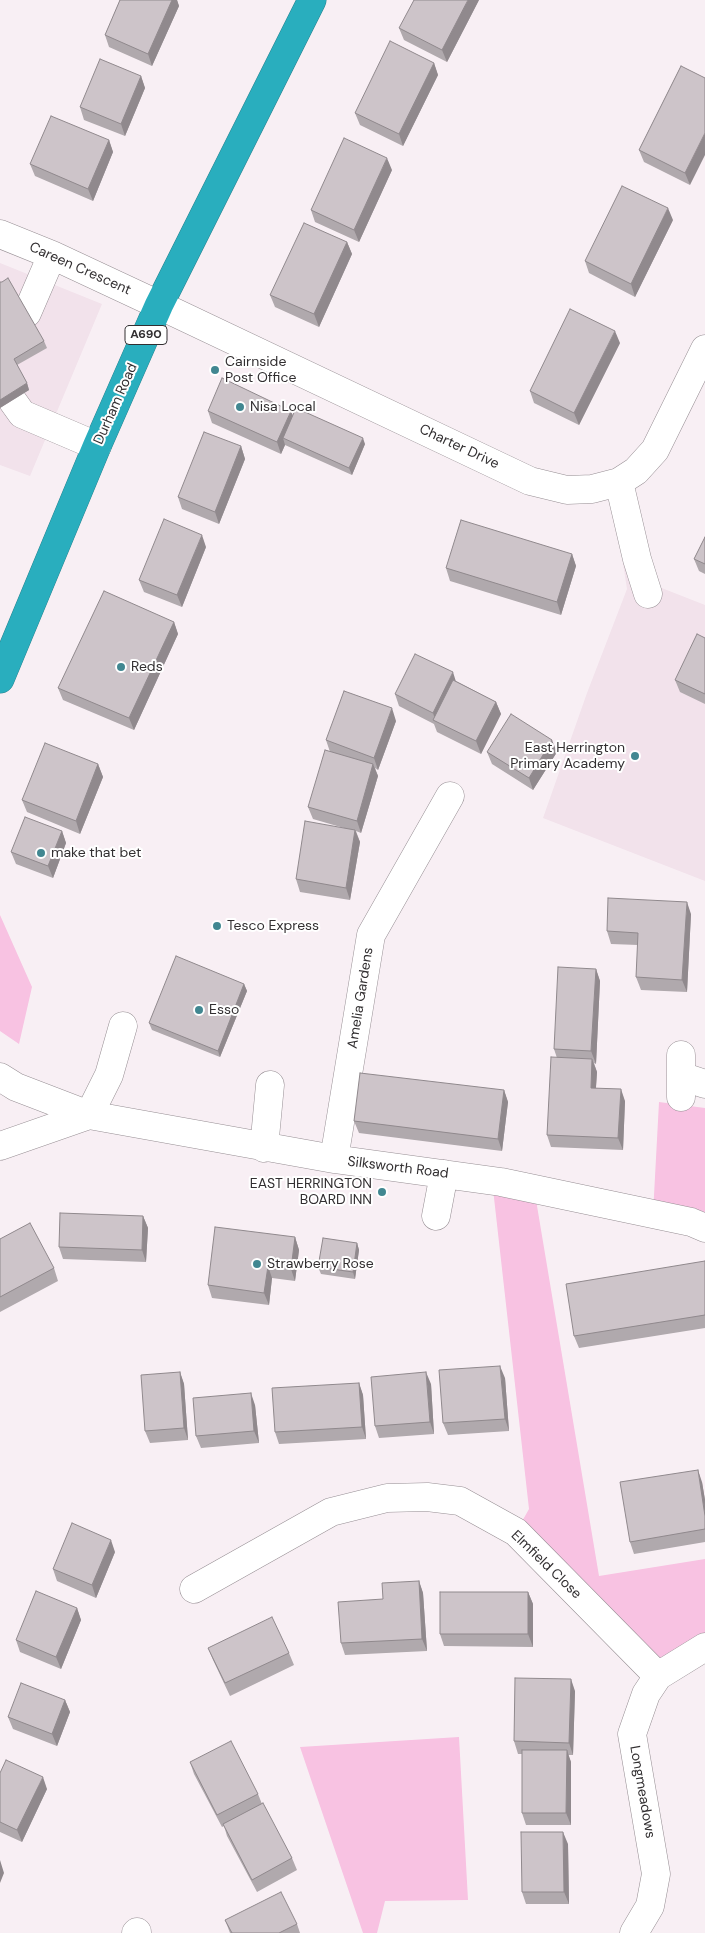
<!DOCTYPE html>
<html>
<head>
<meta charset="utf-8">
<style>
	body { margin:0 }
	canvas { display:block; background:#f8eff4 }
</style>
</head>
<body>
<canvas width="705" height="1933"></canvas>
<script>
const context = document.querySelector('canvas').getContext('2d');
context.lineJoin = 'round';
function paint(path, color) {
  context.fillStyle = color;
  context.fill(path, 'evenodd');
}
function shape(rows) {
  const path = new Path2D();
  for (const r of rows) {
    path.moveTo(r[0], r[1]);
    for (let i = 2; i < r.length; i += 2) path.lineTo(r[i], r[i + 1]);
  }
  return path;
}
function strokePath(path, color, width, dash) {
  context.strokeStyle = color;
  context.lineWidth = width;
  context.lineCap = dash ? 'butt' : 'round';
  context.setLineDash(dash || []);
  context.stroke(path);
}
function write(font, color, halo, rows, align = 'center') {
  context.font = font + ' "DM Sans",sans-serif';
  context.lineWidth = 4;
  context.setLineDash([]);
  context.textBaseline = 'middle';
  context.strokeStyle = halo;
  context.fillStyle = color;
  for (const [text, x, y, turn = 0] of rows) {
    context.save();
    context.translate(x, y);
    context.rotate((+turn || 0) * Math.PI / 180);
    context.textAlign = isNaN(turn) ? turn : align;
    if (halo) context.strokeText(text, 0, 0);
    context.fillText(text, 0, 0);
    context.restore();
  }
}
paint(shape([
	[0,263,102,304,30,476,0,465],
	[637,559,654,585,705,605,705,881,543,818,587,693,627,589,623,563]
]), '#f2e2eb');
paint(shape([
	[0,915,32,987,19,1044,0,1031],
	[659,1102,705,1108,705,1228,653,1214],
	[492,1180,534,1188,599,1576,705,1559,705,1647,658,1676,516,1532,529,1509],
	[459,1737,468,1900,385,1901,377,1933,363,1933,300,1747]
]), '#f8c2e2');
const minor = shape([
	[0,234,52,255,159,305,530,481,567,490,592,489,619,482,636,471,655,450,705,349],
	[27,313,52,255],
	[12,400,22,414,97,446],
	[619,482,637,559,648,594],
	[681,1076,705,1084],
	[0,1077,16,1087,89,1115,334,1159,501,1182,691,1222,705,1228],
	[681,1097,681,1055],
	[89,1115,109,1075,123,1026],
	[0,1146,89,1115],
	[264,1148,270,1085],
	[334,1159,371,935,450,796],
	[436,1216,444,1174],
	[194,1589,331,1512,387,1498,427,1497,460,1501,516,1532,658,1676],
	[136,1933,137,1932],
	[634,1933,650,1906,656,1874,632,1734,646,1694,658,1676,705,1647]
]);
const highway = shape([
	[0,679,97,446,159,305,312,0]
]);
strokePath(minor, '#978f94', 29);
strokePath(highway, '#2c828d', 29);
strokePath(minor, '#fff', 28);
strokePath(highway, '#29aebe', 28);
paint(shape([
	[120,0,177,0,179,6,152,66,109,47,105,35],
	[479,0,447,62,404,40,399,28],
	[434,63,438,75,403,146,360,125,355,113],
	[681,66,690,185,644,162,639,150],
	[141,76,145,88,125,136,84,120,80,107],
	[109,140,113,152,93,201,35,176,30,164],
	[392,170,359,242,315,222,311,210],
	[673,220,635,297,589,273,585,261],
	[347,242,352,254,319,327,275,307,270,295],
	[0,282,44,341,47,348,17,365,27,383,29,390,0,408],
	[620,343,579,425,534,403,530,391],
	[208,411,293,416,365,444,352,475,285,445,281,454,212,423],
	[241,446,245,459,219,524,182,509,178,497],
	[705,537,705,574,699,571,694,559],
	[206,547,182,607,144,592,139,580],
	[572,554,576,566,561,615,450,581,446,568],
	[174,622,178,634,134,730,63,700,58,688],
	[705,638,705,704,680,692,675,680],
	[456,681,496,702,501,714,481,754,437,732,434,724,399,706,395,694],
	[396,721,378,770,375,768,378,776,361,833,356,831,360,842,350,900,300,892,296,879,344,828,313,819,308,807,330,752,326,740],
	[487,752,557,752,533,790,492,764],
	[98,764,103,777,80,834,27,812,22,800],
	[62,831,66,843,53,878,16,864,11,852],
	[691,914,687,992,641,990,636,977,638,945,611,944,607,931],
	[596,969,600,981,596,1064,594,1063,597,1072,596,1088,625,1101,623,1150,551,1147,547,1135,557,1058,554,1049],
	[244,984,247,991,220,1057,152,1030,149,1023],
	[504,1090,508,1102,502,1151,359,1133,354,1121],
	[143,1216,148,1228,146,1262,63,1259,59,1247],
	[295,1237,299,1250,295,1281,272,1278,269,1305,212,1298,208,1285],
	[0,1239,54,1268,58,1281,0,1312],
	[357,1243,359,1250,355,1279,321,1274,318,1267],
	[705,1261,705,1328,579,1348,574,1336],
	[180,1372,184,1384,188,1440,150,1443,145,1431],
	[505,1378,509,1431,448,1435,443,1423],
	[359,1383,363,1395,366,1439,279,1444,275,1432],
	[431,1384,434,1434,379,1438,375,1426],
	[255,1405,259,1443,201,1448,196,1436],
	[702,1482,705,1500,705,1542,634,1554,630,1542],
	[115,1552,96,1598,57,1581,53,1569],
	[419,1581,423,1593,427,1651,345,1655,341,1643,383,1599],
	[528,1592,533,1604,533,1647,444,1646,440,1634],
	[77,1608,81,1620,61,1669,20,1652,16,1640],
	[208,1648,289,1653,294,1665,230,1696,213,1660],
	[575,1691,573,1755,568,1755,571,1762,571,1825,526,1825,522,1813,522,1754,518,1754,514,1741],
	[65,1700,70,1712,57,1746,13,1729,8,1717],
	[190,1762,258,1794,262,1804,292,1858,297,1870,257,1892,227,1836,224,1826,222,1827,194,1774],
	[0,1773,47,1789,22,1842,0,1832],
	[568,1844,569,1904,526,1904,522,1892],
	[225,1920,297,1924,300,1933,230,1933]
]), '#b0a9ad');
paint(shape([
	[172,0,177,0,179,6,152,66,148,54],
	[468,0,479,0,447,62,442,50],
	[434,63,438,75,403,146,399,134],
	[141,76,145,88,125,136,121,124],
	[705,133,705,155,690,185,685,173],
	[109,140,113,152,93,201,88,189],
	[387,158,392,170,359,242,354,230],
	[668,208,673,220,635,297,631,284],
	[347,242,352,254,319,327,314,314],
	[615,331,620,343,579,425,574,413],
	[27,383,29,390,0,408,0,400],
	[291,411,296,423,283,438,285,445,281,454,277,442],
	[363,438,365,444,352,475,349,468],
	[241,446,245,459,219,524,215,512],
	[202,535,206,547,182,607,177,595],
	[572,554,576,566,561,615,557,602],
	[174,622,178,634,134,730,129,718],
	[453,672,457,685,436,722,433,713],
	[496,702,501,714,481,754,476,741],
	[392,708,396,721,378,770,374,758],
	[552,740,557,752,533,790,529,778],
	[98,764,103,777,80,834,76,821],
	[373,764,378,776,361,833,357,821],
	[355,830,360,842,350,900,346,888],
	[62,831,66,843,53,878,48,866],
	[687,902,691,914,687,992,682,980],
	[596,969,600,981,596,1064,591,1051],
	[244,984,247,991,220,1057,218,1051],
	[592,1059,597,1072,595,1100,591,1088],
	[621,1089,625,1101,623,1150,618,1138],
	[504,1090,508,1102,502,1151,498,1139],
	[143,1216,148,1228,146,1262,142,1250],
	[295,1237,299,1250,295,1281,291,1269],
	[357,1243,359,1250,355,1279,353,1272],
	[268,1266,272,1278,269,1305,264,1293],
	[500,1366,505,1378,509,1431,505,1419],
	[180,1372,184,1384,188,1440,184,1428],
	[426,1372,431,1384,434,1434,430,1422],
	[359,1383,363,1395,366,1439,362,1427],
	[251,1393,255,1405,259,1443,254,1431],
	[698,1470,702,1482,705,1500,705,1516],
	[111,1540,115,1552,96,1598,92,1585],
	[419,1581,423,1593,427,1651,422,1639],
	[528,1592,533,1604,533,1647,528,1634],
	[77,1608,81,1620,61,1669,56,1657],
	[571,1679,575,1691,573,1755,569,1743],
	[65,1700,70,1712,57,1746,52,1734],
	[567,1750,571,1762,571,1825,566,1813],
	[43,1777,47,1789,22,1842,17,1830],
	[563,1832,568,1844,569,1904,564,1892],
	[0,1860,4,1873,0,1883]
]), '#90898d');
const building = shape([
	[120,0,172,0,148,54,105,35,120,0],
	[414,0,468,0,442,50,399,28,414,0],
	[390,41,434,63,399,134,355,113,390,41],
	[100,59,141,76,121,124,80,107,100,59],
	[681,66,705,78,705,133,685,173,639,150,681,66],
	[51,116,109,140,88,189,30,164,51,116],
	[344,138,387,158,354,230,311,210,344,138],
	[622,186,668,208,631,284,585,261,622,186],
	[304,223,347,242,314,314,270,295,304,223],
	[8,278,44,341,14,359,27,383,0,400,0,282,2,282,8,278],
	[570,309,615,331,574,413,530,391,570,309],
	[222,378,291,411,277,442,208,411,222,378],
	[296,408,363,438,349,468,283,438,296,408],
	[204,432,241,446,215,512,178,497,204,432],
	[164,519,202,535,177,595,139,580,164,519],
	[461,520,572,554,557,602,446,568,461,520],
	[705,537,705,564,694,559,705,537],
	[104,591,174,622,129,718,58,688,104,591],
	[697,634,705,638,705,694,675,680,697,634],
	[415,654,453,672,433,713,395,694,415,654],
	[453,680,496,702,476,741,433,720,453,680],
	[344,691,392,708,374,758,326,740,344,691],
	[511,714,552,740,529,778,487,752,511,714],
	[45,743,98,764,76,821,22,800,45,743],
	[325,750,373,764,357,821,308,807,325,750],
	[25,817,62,831,48,866,11,852,25,817],
	[305,821,355,830,346,888,296,879,305,821],
	[608,898,687,902,682,980,636,977,638,933,607,931,608,898],
	[176,956,244,984,218,1051,149,1023,176,956],
	[558,967,596,969,591,1051,554,1049,558,967],
	[551,1057,592,1059,591,1088,621,1089,618,1138,547,1135,551,1057],
	[360,1073,504,1090,498,1139,354,1121,360,1073],
	[60,1213,143,1216,142,1250,59,1247,60,1213],
	[30,1223,54,1268,0,1297,0,1239,30,1223],
	[215,1227,295,1237,291,1269,268,1266,264,1293,208,1285,215,1227],
	[323,1238,357,1243,353,1272,318,1267,323,1238],
	[705,1261,705,1315,574,1336,566,1284,705,1261],
	[500,1366,505,1419,443,1423,439,1370,500,1366],
	[180,1372,184,1428,145,1431,141,1375,180,1372],
	[426,1372,430,1422,375,1426,371,1377,426,1372],
	[359,1383,362,1427,275,1432,272,1388,359,1383],
	[251,1393,254,1431,196,1436,193,1398,251,1393],
	[698,1470,705,1516,705,1529,630,1542,620,1482,698,1470],
	[72,1523,111,1540,92,1585,53,1569,72,1523],
	[419,1581,422,1639,341,1643,338,1602,383,1599,382,1583,419,1581],
	[36,1591,77,1608,56,1657,16,1640,36,1591],
	[440,1592,528,1592,528,1634,440,1634,440,1592],
	[272,1617,289,1653,225,1683,208,1648,272,1617],
	[515,1678,571,1679,569,1743,514,1741,515,1678],
	[21,1683,65,1700,52,1734,8,1717,21,1683],
	[231,1741,258,1794,217,1815,190,1762,231,1741],
	[522,1750,567,1750,566,1813,522,1813,522,1750],
	[6,1760,43,1777,17,1830,0,1822,0,1773,6,1760],
	[263,1803,292,1858,252,1880,223,1824,263,1803],
	[521,1832,563,1832,564,1892,522,1892,521,1832],
	[281,1892,297,1924,279,1933,232,1933,225,1920,281,1892]
]);
paint(building, '#cdc4c9');
strokePath(building, '#90898d', 1);
for (const [x, y, r, color] of [
	[215,370,5,"#418791"],
	[240,407,5,"#418791"],
	[121,667,5,"#418791"],
	[635,756,5,"#418791"],
	[41,853,5,"#418791"],
	[217,926,5,"#418791"],
	[199,1010,5,"#418791"],
	[382,1192,5,"#418791"],
	[257,1264,5,"#418791"]
]) {
  const dot = new Path2D();
  dot.arc(x, y, r, 0, 2 * Math.PI);
  context.fillStyle = color;
  context.fill(dot);
  strokePath(dot, '#fff', 2);
}
for (const [x, y, w] of [
	[146,335,42]
]) {
  const box = new Path2D();
  box.roundRect(x - w / 2, y - 9.5, w, 19, 4);
  context.fillStyle = '#fff';
  context.fill(box);
  strokePath(box, '#322f31', 1);
}
write('bold 12px', '#322f31', null, [
	["A690",146,335]
]);
write('14px', '#322f31', '#fff', [
	["Careen Crescent",80,269,24],
	["Durham Road",116,404,-66],
	["Charter Drive",459,447,25],
	["Amelia Gardens",361,998,-81],
	["Silksworth Road",398,1168,7],
	["Elmfield Close",546,1565,44],
	["Longmeadows",642,1792,80]
]);
write('14px', '#322f31', '#fff', [
	["Cairnside",225,362],
	["Post Office",225,378],
	["Nisa Local",250,407],
	["Reds",131,667],
	["East Herrington",625,748,"right"],
	["Primary Academy",625,764,"right"],
	["make that bet",51,853],
	["Tesco Express",227,926],
	["Esso",209,1010],
	["EAST HERRINGTON",372,1184,"right"],
	["BOARD INN",372,1200,"right"],
	["Strawberry Rose",267,1264]
], 'left');
</script>
</body>
</html>
